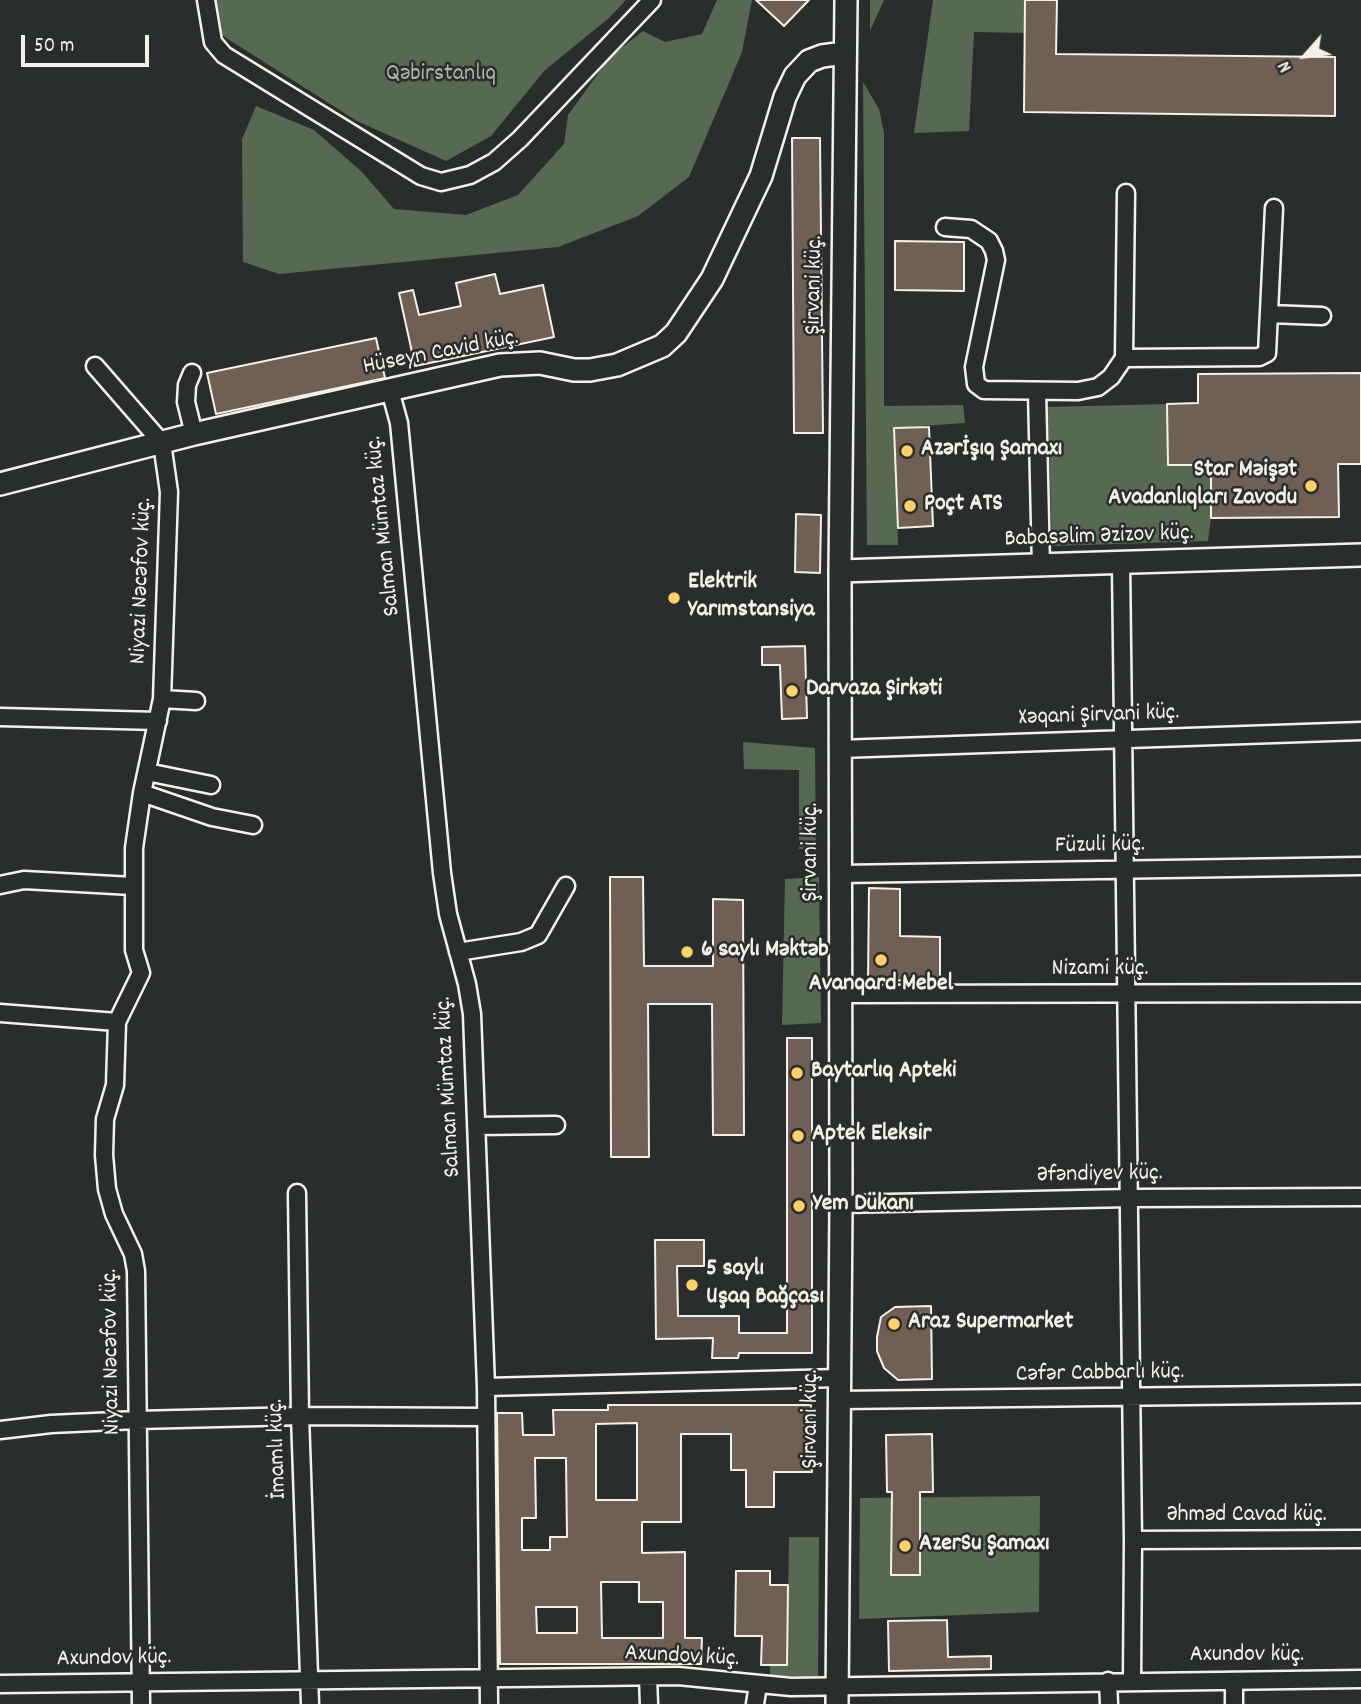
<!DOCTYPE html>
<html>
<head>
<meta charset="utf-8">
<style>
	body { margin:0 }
	#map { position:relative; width:1361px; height:1704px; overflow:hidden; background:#2a2d2e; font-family:Dekko,sans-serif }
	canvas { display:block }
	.north { position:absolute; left:1270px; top:21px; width:70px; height:70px; -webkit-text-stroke:5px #2a2d2e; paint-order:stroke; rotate:242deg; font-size:19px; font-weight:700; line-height:28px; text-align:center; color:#f4f1e8 }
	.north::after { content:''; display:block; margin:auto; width:24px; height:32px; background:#f4f1e8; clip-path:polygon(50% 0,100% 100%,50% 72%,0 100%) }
	.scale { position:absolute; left:21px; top:35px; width:128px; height:32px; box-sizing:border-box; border:4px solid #f4f1e8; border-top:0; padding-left:9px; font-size:21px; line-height:24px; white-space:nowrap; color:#f4f1e8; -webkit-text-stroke:5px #2a2d2e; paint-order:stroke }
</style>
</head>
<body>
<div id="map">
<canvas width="1361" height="1704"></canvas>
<div class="north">N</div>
<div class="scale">50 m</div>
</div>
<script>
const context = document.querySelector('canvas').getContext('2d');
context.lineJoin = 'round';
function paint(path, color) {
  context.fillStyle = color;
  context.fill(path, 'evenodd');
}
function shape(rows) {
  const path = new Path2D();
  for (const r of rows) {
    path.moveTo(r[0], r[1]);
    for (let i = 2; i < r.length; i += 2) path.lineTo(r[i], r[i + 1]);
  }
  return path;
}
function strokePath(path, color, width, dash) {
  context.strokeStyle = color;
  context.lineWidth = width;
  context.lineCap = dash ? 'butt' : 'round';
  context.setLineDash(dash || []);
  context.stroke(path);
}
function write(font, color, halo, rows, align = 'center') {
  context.font = font + ' Dekko,sans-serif';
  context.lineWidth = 5;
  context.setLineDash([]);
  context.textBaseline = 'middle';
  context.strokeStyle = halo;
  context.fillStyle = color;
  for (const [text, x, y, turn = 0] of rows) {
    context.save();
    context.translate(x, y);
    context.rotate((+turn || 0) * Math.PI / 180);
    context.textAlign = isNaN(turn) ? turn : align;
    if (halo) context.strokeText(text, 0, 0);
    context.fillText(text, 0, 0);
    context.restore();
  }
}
paint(shape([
	[215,0,626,0,609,18,545,70,491,136,446,161,357,121,220,34],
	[717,0,752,0,742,52,689,177,638,216,558,247,279,274,243,262,242,139,256,106,314,130,362,172,394,209,466,215,518,195,564,144,568,115,610,57,643,31,665,42,702,34],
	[870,0,884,0,870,31],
	[933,0,1025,0,1025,33,974,32,969,131,914,133],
	[863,82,879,109,884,133,884,406,963,405,965,423,894,428,898,545,867,545],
	[1167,404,1168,465,1211,465,1211,518,1208,541,1052,546,1048,407],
	[743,742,815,748,816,849,799,849,799,770,744,769],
	[819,877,821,1023,782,1025,785,879],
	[1040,1496,1039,1612,859,1619,860,1498],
	[789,1537,819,1537,818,1677,770,1677,770,1665,787,1665]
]), '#576953');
const building = shape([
	[756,0,809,0,784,26,756,0],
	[1025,0,1057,0,1056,54,1335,57,1335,116,1024,112,1025,0],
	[792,138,820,138,823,433,794,433,792,138],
	[895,241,964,242,964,291,895,290,895,241],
	[495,274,500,294,543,285,554,337,415,366,399,293,413,290,419,315,461,306,456,283,495,274],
	[376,338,385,378,216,414,207,373,376,338],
	[1361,373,1361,464,1338,464,1339,517,1211,518,1211,465,1168,465,1167,404,1198,403,1198,374,1361,373],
	[929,427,933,526,898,528,894,428,929,427],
	[796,514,821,515,820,573,795,572,796,514],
	[805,646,807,718,782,719,780,665,762,665,762,647,805,646],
	[610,877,643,877,644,966,713,966,713,899,743,900,744,1135,713,1135,712,1004,648,1004,649,1157,611,1157,610,877],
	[869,888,900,889,900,936,940,937,940,981,868,980,869,888],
	[787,1038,812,1038,812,1353,739,1353,738,1358,712,1358,713,1338,656,1339,655,1240,704,1240,704,1266,677,1266,678,1316,739,1316,739,1333,787,1333,787,1038],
	[931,1306,932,1379,898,1380,884,1368,877,1351,877,1337,881,1317,895,1307,931,1306],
	[608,1405,811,1405,812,1472,774,1472,774,1507,746,1507,746,1470,731,1470,731,1434,681,1434,681,1522,642,1522,642,1553,685,1552,685,1638,702,1638,701,1664,500,1664,497,1413,522,1413,523,1435,554,1435,553,1410,608,1410,608,1405],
	[637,1423,637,1500,596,1500,596,1424,637,1423],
	[535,1458,566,1458,567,1537,550,1537,550,1550,522,1550,522,1518,536,1518,535,1458],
	[601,1582,639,1582,639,1602,663,1602,663,1638,602,1638,601,1582],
	[536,1607,577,1607,577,1633,537,1633,536,1607],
	[932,1434,933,1492,920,1492,920,1575,891,1575,892,1492,887,1492,886,1435,932,1434],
	[736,1571,770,1571,770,1585,788,1585,787,1665,761,1665,762,1636,735,1636,736,1571],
	[947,1620,948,1657,991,1656,991,1669,889,1671,888,1621,947,1620]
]);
paint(building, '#6f5f55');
strokePath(building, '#f4f1e8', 2);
const street = shape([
	[206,0,213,42,224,55,421,176,441,182,470,175,494,162,520,139,652,0],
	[945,227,971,229,989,241,994,251,996,260,974,367,976,384,984,390,1078,391,1098,387,1111,377,1124,358,1259,357,1267,353,1274,208],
	[1270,314,1322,316],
	[1124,358,1126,193],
	[95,366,162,443,169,492,162,699,142,793,134,848,134,950,141,973,117,1022,115,1085,105,1119,104,1155,107,1189,114,1214,133,1254,136,1271,141,1704],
	[192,373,187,385,186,402,194,434],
	[390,390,399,423,402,454,442,873,448,914,467,984,472,1014,486,1387,489,1704],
	[1037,391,1041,567],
	[1121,564,1133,1540,1132,1681],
	[162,699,196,701],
	[0,717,158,721],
	[839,749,1361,731],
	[147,772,211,785],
	[142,793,212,817,253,825],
	[839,874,1361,866],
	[0,885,24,880,132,886],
	[458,952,521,942,538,935,566,886],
	[839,994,1361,993],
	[0,1013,117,1022],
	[476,1126,556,1125],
	[297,1193,300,1416,310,1704],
	[841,1204,1130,1198,1361,1197],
	[486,1387,839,1378],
	[840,1400,1361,1394],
	[0,1430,51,1424,137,1420,300,1416,485,1417],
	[1133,1540,1361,1539],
	[648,1677,649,1704],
	[1108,1681,1109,1704],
	[0,1684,678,1676,791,1687,1361,1679],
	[755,1704,758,1685],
	[1234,1704,1234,1681]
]);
const secondary = shape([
	[0,484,194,434,500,365,540,363,574,370,590,370,617,365,662,346,676,333,712,279,761,176,785,97,795,76,809,61,822,56,844,53],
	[840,571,1361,555],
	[837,1704,841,1204,840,571,846,0]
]);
strokePath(street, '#f4f1e8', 21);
strokePath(secondary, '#f4f1e8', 26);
strokePath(street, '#2a2d2e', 16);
strokePath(secondary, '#2a2d2e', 21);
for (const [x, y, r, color] of [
	[907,451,7,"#ffd166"],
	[1311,486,7,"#ffd166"],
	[910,506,7,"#ffd166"],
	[674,598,7,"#ffd166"],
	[792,691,7,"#ffd166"],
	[687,952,7,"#ffd166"],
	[881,960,7,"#ffd166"],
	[797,1073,7,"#ffd166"],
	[798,1136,7,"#ffd166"],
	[799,1206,7,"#ffd166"],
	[692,1285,7,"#ffd166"],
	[894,1324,7,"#ffd166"],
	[905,1546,7,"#ffd166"]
]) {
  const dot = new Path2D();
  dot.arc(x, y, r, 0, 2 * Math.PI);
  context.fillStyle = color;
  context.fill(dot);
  strokePath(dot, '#2a2d2e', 2.5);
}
write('24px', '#adb4a5', '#2a2d2e', [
	["Qəbirstanlıq",441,76]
]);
write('24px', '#f4f1e8', '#2a2d2e', [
	["Şirvani küç.",816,285,-89],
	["Hüseyn Cavid küç.",441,354,-11],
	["Salman Mümtaz küç.",385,526,-96],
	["Babasəlim Əzizov küç.",1099,538,-2],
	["Niyazi Nəcəfov küç.",143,581,-88],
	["Xəqani Şirvani küç.",1099,717,-2],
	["Füzuli küç.",1100,847,-1],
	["Şirvani küç.",813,852,-90],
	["Nizami küç.",1100,971],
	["Salman Mümtaz küç.",450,1087,-93],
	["Əfəndiyev küç.",1100,1176,-1],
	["Niyazi Nəcəfov küç.",113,1352,-91],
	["Cəfər Cabbarlı küç.",1100,1375,-1],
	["Şirvani küç.",813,1419,-90],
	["İmamlı küç.",279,1449,-92],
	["Əhməd Cavad küç.",1247,1517],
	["Axundov küç.",1247,1657],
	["Axundov küç.",682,1658,3],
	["Axundov küç.",114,1660,-1]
]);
write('bold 24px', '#f4f1e8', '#2a2d2e', [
	["Azərİşıq Şamaxı",921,451],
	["Star Məişət",1297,472,"right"],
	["Avadanlıqları Zavodu",1297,500,"right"],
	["Poçt ATS",924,506],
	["Elektrik",688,584],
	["Yarımstansiya",688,612],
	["Darvaza Şirkəti",806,691],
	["6 saylı Məktəb",701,952],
	["Avanqard Mebel",881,986,"center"],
	["Baytarlıq Apteki",811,1073],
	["Aptek Eleksir",812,1136],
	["Yem Dükanı",813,1206],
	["5 saylı",706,1271],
	["Uşaq Bağçası",706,1299],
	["Araz Supermarket",908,1324],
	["AzerSu Şamaxı",919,1546]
], 'left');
</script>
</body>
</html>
